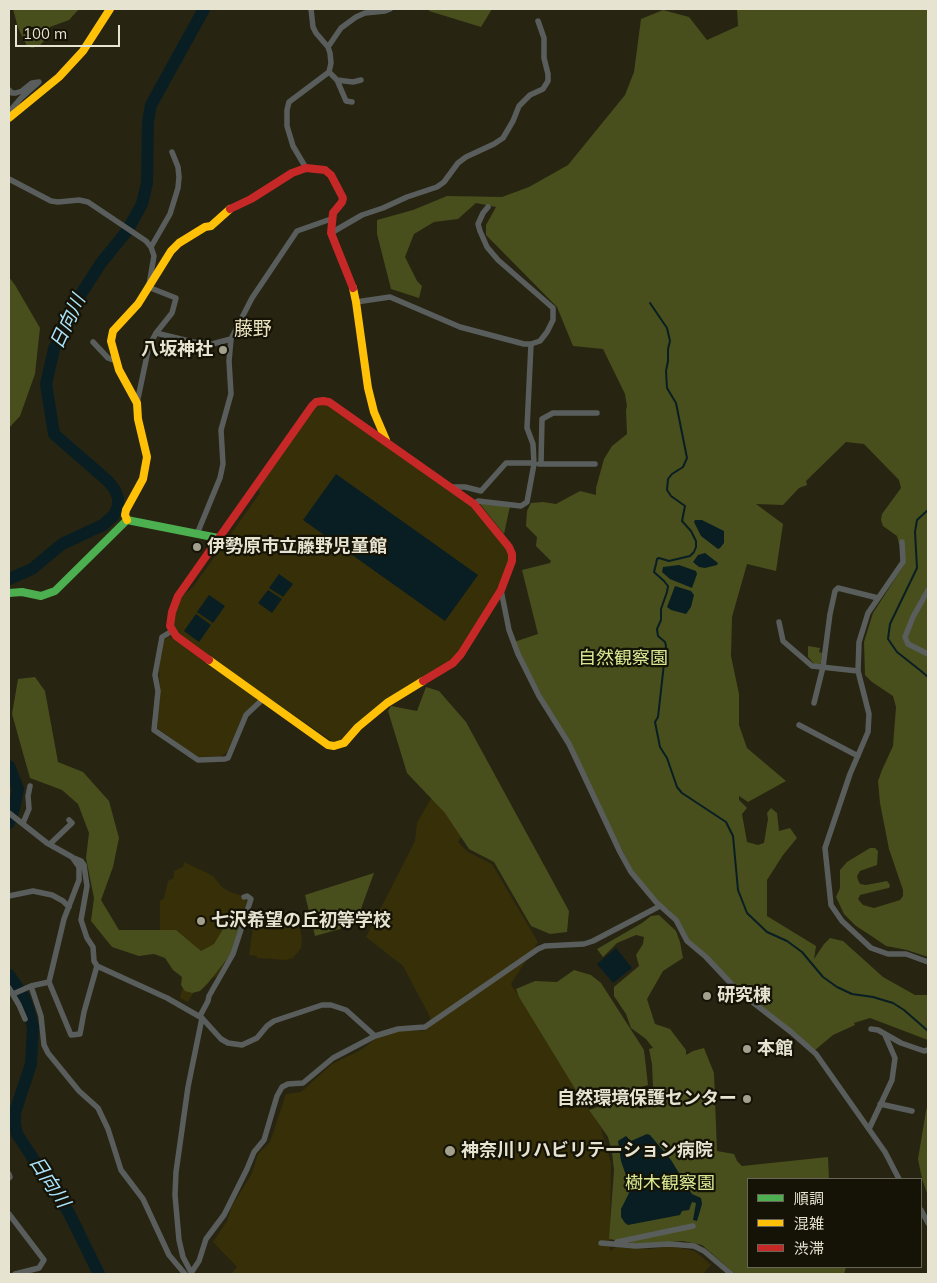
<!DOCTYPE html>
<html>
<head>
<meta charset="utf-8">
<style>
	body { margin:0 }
	#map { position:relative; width:937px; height:1283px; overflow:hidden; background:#272412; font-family:Mulish,"Noto Sans JP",sans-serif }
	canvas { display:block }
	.frame { position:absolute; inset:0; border:10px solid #e6e3d1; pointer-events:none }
	.legend { position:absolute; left:747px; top:1178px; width:175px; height:90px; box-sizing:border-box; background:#151206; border:1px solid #696657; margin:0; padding:6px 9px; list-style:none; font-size:15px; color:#e6e3d1 }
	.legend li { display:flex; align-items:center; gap:10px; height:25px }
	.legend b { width:25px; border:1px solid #696657 }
	.scale { position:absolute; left:15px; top:25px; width:105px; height:22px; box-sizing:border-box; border:2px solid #e6e3d1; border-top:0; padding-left:6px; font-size:15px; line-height:18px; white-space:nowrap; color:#e6e3d1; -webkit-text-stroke:4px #151206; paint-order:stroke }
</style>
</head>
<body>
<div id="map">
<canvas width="937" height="1283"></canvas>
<div class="frame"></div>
<ul class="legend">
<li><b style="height:6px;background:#4caf50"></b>順調</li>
<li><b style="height:6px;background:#ffc107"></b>混雑</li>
<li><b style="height:6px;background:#c62828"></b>渋滞</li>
</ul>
<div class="scale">100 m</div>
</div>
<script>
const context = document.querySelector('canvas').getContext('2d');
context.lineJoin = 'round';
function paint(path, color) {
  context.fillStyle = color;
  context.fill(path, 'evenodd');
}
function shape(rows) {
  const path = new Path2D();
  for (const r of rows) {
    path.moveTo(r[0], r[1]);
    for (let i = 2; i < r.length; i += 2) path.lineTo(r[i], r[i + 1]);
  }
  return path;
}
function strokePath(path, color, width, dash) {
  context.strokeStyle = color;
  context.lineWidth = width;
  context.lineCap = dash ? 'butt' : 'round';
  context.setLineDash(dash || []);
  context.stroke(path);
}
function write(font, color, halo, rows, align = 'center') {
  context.font = font + ' Mulish,"Noto Sans JP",sans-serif';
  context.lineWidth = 4.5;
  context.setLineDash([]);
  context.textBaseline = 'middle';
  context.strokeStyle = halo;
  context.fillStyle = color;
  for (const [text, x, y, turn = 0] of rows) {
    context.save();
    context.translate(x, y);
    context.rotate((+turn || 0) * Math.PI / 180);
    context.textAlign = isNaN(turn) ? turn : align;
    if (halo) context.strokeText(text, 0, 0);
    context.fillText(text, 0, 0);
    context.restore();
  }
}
paint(shape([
	[323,404,328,405,472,507,508,549,509,560,495,594,452,661,385,702,343,739,336,742,332,741,266,696,178,634,173,627,177,603,180,598,193,587,260,493,258,487,315,408],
	[169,636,258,699,258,702,243,715,228,751,222,756,198,757,157,728,160,694,159,667,164,640],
	[436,790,467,827,458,842,468,852,492,864,538,942,511,984,601,1128,611,1163,610,1251,619,1245,634,1248,650,1249,670,1246,695,1251,711,1265,703,1274,231,1274,237,1267,213,1242,227,1221,232,1206,252,1173,258,1154,270,1142,286,1094,301,1092,332,1064,361,1050,379,1036,399,1031,423,1031,430,1028,430,1017,403,966,366,937,415,841,417,823],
	[184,862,205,872,213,876,222,887,230,892,240,895,249,901,231,952,217,976,198,985,188,1002,180,998,185,977,160,940,160,901,164,898,168,881,174,878,174,871,183,867],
	[264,916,270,916,299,925,302,937,301,948,293,958,286,960,257,958,257,956,249,955,254,920]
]), '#362f08');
paint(shape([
	[13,9,79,9,69,20,50,27,45,40,39,46,32,48,27,46,18,28],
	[429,9,492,9,481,27,429,11],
	[737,9,928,9,928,957,907,950,886,946,873,937,856,926,844,914,836,897,840,888,840,870,847,862,870,848,875,848,878,851,877,865,860,871,857,876,858,880,860,884,866,885,887,881,890,885,889,888,884,889,860,895,858,899,863,905,874,908,900,900,903,896,903,890,889,849,880,803,878,781,882,770,893,746,896,707,893,696,872,682,865,675,864,642,873,613,904,565,902,555,897,536,883,526,881,520,882,514,901,488,899,480,864,444,846,442,806,481,807,485,799,488,783,505,756,504,783,524,776,571,747,564,732,617,731,656,739,694,739,725,747,748,786,781,748,802,739,796,739,800,747,808,742,814,747,842,758,845,764,843,768,819,767,813,771,808,777,813,779,831,790,828,797,838,783,855,767,880,767,916,816,946,814,959,824,944,830,938,843,941,883,977,915,995,928,995,928,1040,870,1018,854,1023,855,1025,833,1035,815,1050,737,989,688,939,679,921,668,909,655,900,632,869,514,642,538,634,522,570,550,563,551,561,536,546,537,537,526,526,527,511,531,503,543,502,556,504,580,491,596,495,596,488,604,459,612,446,627,434,626,410,627,406,625,394,603,349,573,346,557,307,486,235,486,225,496,207,476,203,458,219,434,222,414,234,405,257,417,281,422,286,419,298,391,289,377,234,377,220,413,210,447,196,502,197,529,187,568,165,625,95,634,72,641,19,663,10,689,17,707,40,738,26],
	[9,277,15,285,40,328,35,374,20,416,9,428],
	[481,503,510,506,504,534,480,504],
	[808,646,820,648,819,652,822,653,821,663,818,665,815,665,808,657],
	[35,677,45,691,58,762,83,772,109,801,119,838,113,867,101,900,119,930,176,930,201,951,214,944,235,909,244,910,231,954,208,983,200,991,192,993,185,991,181,985,182,977,173,970,165,958,154,954,139,956,112,947,91,921,94,898,86,858,89,833,78,804,62,790,30,778,12,714,18,679],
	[426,687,439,691,466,722,569,911,567,932,550,934,531,926,494,862,469,849,445,813,407,773,388,711,391,706,417,711],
	[374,873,358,917,340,929,315,936,305,895],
	[659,915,676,931,680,942,683,958,663,971,647,999,655,1024,670,1029,686,1050,686,1055,693,1051,704,1048,714,1073,717,1151,734,1154,737,1161,742,1166,828,1157,829,1179,748,1179,748,1267,846,1267,844,1274,735,1274,702,1245,683,1241,638,1244,609,1239,614,1170,612,1152,608,1137,589,1110,653,1087,652,1064,649,1049,653,1048,646,1039,631,1028,626,1014,614,996,614,987,639,966,636,955,643,944,644,937,636,935,617,943,603,957,597,949,642,923,651,916],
	[574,970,591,975,601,983,644,1050,648,1085,585,1105,519,997,516,989,535,981,557,982],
	[928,1104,928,1196,922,1179,918,1159,926,1111]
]), '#484f1c');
paint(shape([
	[336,474,478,575,445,621,303,520],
	[695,520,702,520,724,531,724,543,720,548,718,549,701,536,694,522],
	[705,553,718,563,717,565,705,568,699,567,693,562,698,555],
	[679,565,696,571,697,574,692,588,670,579,662,572,663,567],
	[279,574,293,584,283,597,269,588],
	[675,586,691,591,694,595,691,607,686,614,671,610,667,607],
	[268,590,282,599,272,613,258,603],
	[209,595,225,606,213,623,197,612],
	[196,614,211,625,199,642,184,631],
	[616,948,632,968,613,983,597,964],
	[647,1134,650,1135,671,1160,692,1194,701,1198,702,1204,697,1221,693,1220,696,1203,692,1202,689,1210,682,1211,680,1215,628,1225,625,1223,621,1217,621,1209,630,1191,630,1187,621,1161,618,1141,626,1136,631,1141]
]), '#091e23');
strokePath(shape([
	[650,303,667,328,670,341,668,349,668,361,666,371,667,388,676,403,687,458,683,467,672,474,668,479,667,490,671,496,685,506,682,521,691,531,696,541,696,547,694,552,690,556,669,561,659,558,657,559,656,564,654,572,664,581,668,586,667,592,661,609,661,620,657,629,658,636,665,642,666,646,658,717,655,722,660,747,667,758,677,787,682,793,726,822,733,836,738,890,747,913,767,932,787,941,802,952,823,977,837,987,852,994,873,997,893,1003,904,1010,928,1031],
	[928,510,917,520,915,532,917,568,890,624,888,639,897,652,921,671,928,677,928,680]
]), '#091e23', 2);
strokePath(shape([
	[9,579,32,569,62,544,103,525,114,515,118,507,118,498,115,490,109,482,54,434,46,384,54,349,74,305,101,263,127,231,142,204,147,183,148,122,151,105,204,9],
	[9,766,18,789,14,809,9,823],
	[9,975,23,995,28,1008,33,1027,31,1064,15,1112,15,1124,17,1134,69,1213,99,1274]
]), '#091e23', 12);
strokePath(shape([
	[328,47,341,28,356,17,365,13,385,11,390,9],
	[329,72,337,80,353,82,361,80],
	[337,80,346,101,352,102],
	[9,90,12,93,16,93,22,91,32,83,39,82,21,98,9,112],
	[306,168,293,146,287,126,287,110,289,102,329,72,331,63,330,53,328,47,316,33,313,27,311,9],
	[9,179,51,201,58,202,79,200,88,202,146,241,151,247,154,256,149,285],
	[331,233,362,215,383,208,407,197,437,187,444,182,458,163,466,157,494,144,503,138,513,121,519,106,530,95,543,89,548,81,548,74,544,58,544,38,538,21],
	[151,247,170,214,178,188,179,177,178,167,172,152],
	[148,287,176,298,172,313,156,333,193,342,212,344,231,339,252,298,297,231,331,219],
	[356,302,390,297,460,327,524,344,531,344,540,341,547,332,553,320,553,308,498,260,487,247,480,231,478,224,483,213,488,207],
	[93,342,108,358,116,361],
	[137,403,149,346,156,333],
	[539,464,595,464],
	[541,464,542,419,553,413,597,413],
	[451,487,465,487,481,491,506,463,532,463],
	[474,504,478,501,521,506,527,502,534,464,533,444,527,428,531,344],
	[197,534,220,478,223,464,221,430,231,394,229,361,231,339],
	[902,542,903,562,868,613,859,642,858,671,869,714,868,732,850,774,825,848,831,905,842,921,871,948,888,954,906,954,928,962],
	[501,590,509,630,518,654,539,696,569,744,620,852,631,872,656,902,676,920,687,941,706,957,737,990,791,1032,816,1054,885,1152,899,1179],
	[928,590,913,617,905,637,908,644,928,654],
	[779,622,783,641,812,666,858,671],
	[172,631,162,637,155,675,158,691,154,730,198,760,225,759,228,758,246,715,263,699],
	[814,703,823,667,830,614,835,591,838,588,878,598],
	[799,725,858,756],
	[9,813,47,843,72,857,79,867,79,880,64,919,49,982,71,1035,80,1034,84,1012,97,966,167,998,202,1018,188,1087,176,1172,175,1195,179,1240,183,1257,192,1274],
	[23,823,29,809,28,796,30,786],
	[50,844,72,823,69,820],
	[74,858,81,861,84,865,87,886,81,920,87,938,93,947,94,961,97,966],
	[9,896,33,891,52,895,63,901,69,907],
	[31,986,41,1016,44,1045,48,1053,79,1091,98,1108,108,1129,121,1170,143,1199,169,1255,185,1274],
	[9,988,19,1005,25,1019],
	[13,994,31,986,49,982],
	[200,1016,208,1001,209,996,233,954,251,899,247,896,244,897],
	[871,1029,878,1030,901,1043,924,1051,928,1050],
	[375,1036,398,1029,425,1027,538,949,545,946,584,944,593,941,660,906],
	[880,1104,912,1111],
	[869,1129,892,1080,895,1058,885,1035],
	[9,1174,10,1177,9,1178],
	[921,1210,928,1223],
	[9,1214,44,1260,39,1268,15,1274],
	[617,1242,693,1226],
	[601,1243,636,1246,669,1244,694,1246,704,1251,731,1274],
	[191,1273,199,1261,206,1239,224,1215,247,1169,254,1152,264,1140,277,1096,282,1087,288,1084,303,1083,333,1058,375,1036,346,1010,331,1005,322,1005,274,1021,267,1026,257,1038,242,1045,228,1043,221,1039,202,1018]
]), '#595e5d', 5.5);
strokePath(shape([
	[127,520,218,538],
	[9,593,22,592,41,596,55,591,127,520]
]), '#4caf50', 8);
strokePath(shape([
	[9,118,59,77,83,51,110,9],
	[353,288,356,302,368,388,374,412,386,440],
	[127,520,125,515,126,510,143,479,147,457,138,419,137,403,119,370,111,341,113,331,138,304,171,251,179,243,205,227,211,226,230,209],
	[209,660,328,745,334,746,344,743,358,727,387,703,423,681]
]), '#ffc107', 8);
strokePath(shape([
	[230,209,251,199,292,173,306,168,325,170,331,175,343,198,342,202,333,213,331,233,353,288],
	[323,401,329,402,474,504,509,547,512,554,512,561,501,590,461,654,453,663,423,681],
	[209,660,176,636,170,626,172,612,178,596,312,406,316,402,323,401]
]), '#c62828', 8);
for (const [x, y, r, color] of [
	[223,350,5,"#a3a08e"],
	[197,547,5,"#a3a08e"],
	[201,921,5,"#a3a08e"],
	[707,996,5,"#a3a08e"],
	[747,1049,5,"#a3a08e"],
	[747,1099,5,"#a3a08e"],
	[450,1151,6,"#a3a08e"]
]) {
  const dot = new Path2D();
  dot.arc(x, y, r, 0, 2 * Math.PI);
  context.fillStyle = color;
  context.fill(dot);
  strokePath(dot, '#151206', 2);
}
write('bold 18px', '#e6e3d1', '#151206', [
	["八坂神社",213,350,"right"],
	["伊勢原市立藤野児童館",207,547],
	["七沢希望の丘初等学校",211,921],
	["研究棟",717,996],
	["本館",757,1049],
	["自然環境保護センター",737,1099,"right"],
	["神奈川リハビリテーション病院",461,1151]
], 'left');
write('18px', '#daea92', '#151206', [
	["自然観察園",623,659],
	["樹木観察園",670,1184]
]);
write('italic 19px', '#abe5fe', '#151206', [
	["日向川",68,322,-65],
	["日向川",49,1182,57]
]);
write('19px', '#ece5c1', '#151206', [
	["藤野",253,329]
]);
</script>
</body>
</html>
